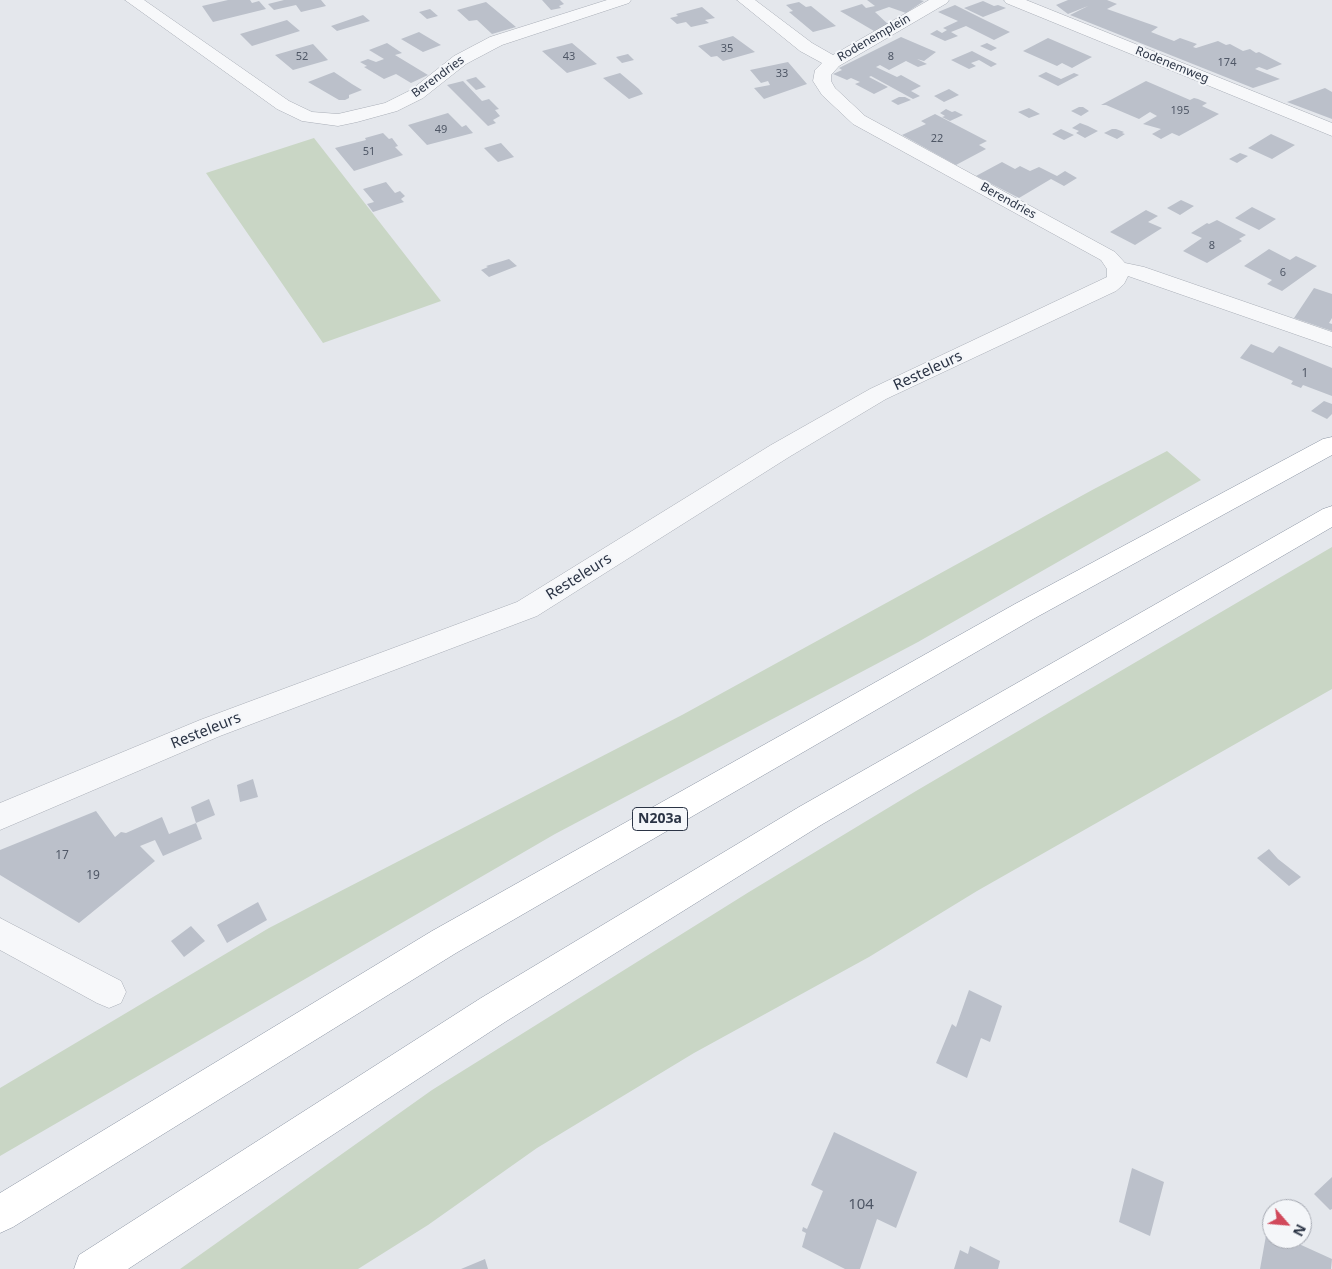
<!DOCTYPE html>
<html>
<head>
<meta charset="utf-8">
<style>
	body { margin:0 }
	#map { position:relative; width:1332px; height:1269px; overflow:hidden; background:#e4e7ec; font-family:"Noto Sans",sans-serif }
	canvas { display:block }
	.north { position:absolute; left:1262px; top:1199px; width:50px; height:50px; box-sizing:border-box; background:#f4f6f9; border:1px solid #a4a8b1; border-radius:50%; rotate:117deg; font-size:14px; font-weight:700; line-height:20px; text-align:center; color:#2b3445 }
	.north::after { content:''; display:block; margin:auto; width:18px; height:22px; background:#d1495b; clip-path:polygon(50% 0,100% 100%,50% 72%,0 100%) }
</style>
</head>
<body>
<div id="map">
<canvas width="1332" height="1269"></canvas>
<div class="north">N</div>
</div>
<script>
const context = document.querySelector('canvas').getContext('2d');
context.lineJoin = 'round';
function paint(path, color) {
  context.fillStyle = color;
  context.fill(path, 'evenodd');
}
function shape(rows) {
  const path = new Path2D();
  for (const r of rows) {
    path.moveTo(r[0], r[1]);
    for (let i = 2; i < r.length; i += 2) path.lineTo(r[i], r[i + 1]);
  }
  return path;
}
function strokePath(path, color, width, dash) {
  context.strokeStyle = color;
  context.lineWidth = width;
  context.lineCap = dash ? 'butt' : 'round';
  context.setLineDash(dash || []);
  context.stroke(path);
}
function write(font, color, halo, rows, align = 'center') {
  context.font = font + ' "Noto Sans",sans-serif';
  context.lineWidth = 4;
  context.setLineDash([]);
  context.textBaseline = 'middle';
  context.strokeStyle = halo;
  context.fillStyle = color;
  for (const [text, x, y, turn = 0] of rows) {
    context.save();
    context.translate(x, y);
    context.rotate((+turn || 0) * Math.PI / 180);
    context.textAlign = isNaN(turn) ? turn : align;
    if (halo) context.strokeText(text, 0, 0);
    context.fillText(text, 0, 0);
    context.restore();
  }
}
paint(shape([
	[314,138,441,301,323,343,206,173],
	[1167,451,1201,480,918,642,555,834,0,1156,0,1088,269,928,682,715,1094,489],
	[1332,547,1332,689,977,891,869,957,694,1053,537,1148,428,1225,358,1269,180,1269,432,1090,749,892,916,791]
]), '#c9d6c5');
paint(shape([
	[228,0,250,0,252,3,259,1,266,9,213,22,202,6],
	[284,0,321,0,326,6,301,12,296,5,274,10,268,4],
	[542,0,560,0,564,4,559,6,561,8,551,10],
	[867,0,920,0,924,1,906,13,889,7,875,12,889,25,874,31,840,11,862,4,866,8,875,6],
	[1068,0,1107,0,1117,4,1107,9,1158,27,1151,32,1174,41,1180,38,1197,44,1193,47,1196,48,1218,41,1226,45,1230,44,1243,51,1250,49,1256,53,1259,52,1282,64,1267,70,1259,67,1255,69,1280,79,1253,88,1070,15,1088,6,1068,14,1056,5],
	[983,1,994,6,998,5,1006,8,983,17,964,8],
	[486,2,516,27,492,34,477,20,469,21,457,10],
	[799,2,806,7,811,6,836,26,813,32,789,12,793,11,786,5],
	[955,5,983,19,1010,32,994,40,966,26,951,32,958,36,945,41,930,34,937,30,942,33,947,30,943,28,958,21,938,12],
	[702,7,715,18,705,20,709,23,691,27,686,22,677,24,670,18,678,16,676,14],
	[430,9,438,16,427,19,419,12],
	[363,15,370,21,337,31,331,26],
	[287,20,300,31,252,46,240,34],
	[419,32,424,35,441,45,423,52,401,39],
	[733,36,755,52,723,61,717,56,711,57,698,46],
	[901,37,936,52,924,61,917,59,927,64,918,67,906,61,889,70,880,65,876,67,897,77,901,75,921,86,911,91,920,96,913,99,871,76,869,77,888,87,874,94,855,84,860,82,851,78,847,80,833,74,842,70,839,68],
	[1048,38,1092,57,1072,68,1062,63,1057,66,1023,51],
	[387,43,402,53,395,55,428,75,411,83,396,74,384,79,364,67,367,66,360,62,368,59,376,62,384,59,369,50],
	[572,43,597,64,567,73,542,51],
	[987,43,997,48,991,51,980,46],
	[313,44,328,60,293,70,275,55],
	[972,51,997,64,991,67,979,60,971,63,976,66,969,69,951,60],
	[628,54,634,60,622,63,616,57],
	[788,62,807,84,764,99,754,88,770,85,768,81,761,83,750,70],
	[334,72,352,84,362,90,349,95,349,98,345,100,339,100,308,82],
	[1046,72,1061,79,1074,73,1079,75,1058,86,1038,76],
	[620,73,639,89,643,94,629,99,603,78],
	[476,77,486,87,476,90,466,80],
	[463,81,482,101,489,99,499,109,495,110,500,116,493,120,496,123,488,126,447,85],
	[1146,81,1190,100,1194,98,1198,99,1207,103,1202,106,1219,114,1179,136,1172,133,1161,139,1152,134,1161,129,1143,124,1157,116,1150,112,1139,119,1106,105,1101,105],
	[1325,88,1332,92,1332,119,1287,102],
	[949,89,959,95,944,102,934,96],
	[899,97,905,97,911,100,898,105,891,101],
	[1079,107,1083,107,1089,111,1081,116,1071,111],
	[1029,108,1040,114,1029,118,1018,112],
	[946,109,952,112,955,111,963,115,950,121,942,117,945,116,940,113],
	[448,113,462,127,466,125,473,133,427,145,408,125],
	[935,114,987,141,979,145,986,149,956,165,902,135,926,124,921,121],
	[1080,123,1088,126,1098,131,1085,138,1076,133,1079,131,1072,128],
	[1061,129,1074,135,1064,140,1052,134],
	[1112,129,1116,129,1124,132,1122,133,1125,134,1117,139,1104,133],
	[383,133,389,139,392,138,398,146,395,147,403,155,354,171,335,148,366,140,365,138],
	[1271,134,1295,145,1272,159,1248,148],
	[501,143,514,157,498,162,484,148],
	[1240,153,1248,156,1237,163,1229,159],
	[1002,162,1015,169,1020,166,1030,171,1039,167,1057,176,1065,171,1077,178,1064,186,1051,179,1019,198,976,176],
	[386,182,395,193,400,191,405,196,401,199,404,202,373,212,367,204,374,202,363,189],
	[1181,200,1194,206,1180,215,1167,208],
	[1252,207,1276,219,1259,230,1235,218],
	[1146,210,1158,216,1148,222,1162,228,1135,245,1110,232],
	[1217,220,1246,235,1239,239,1242,241,1207,263,1183,251,1202,238,1191,233,1207,223,1209,224],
	[1269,249,1290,260,1296,256,1317,266,1282,291,1267,284,1272,280,1244,266],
	[509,259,517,266,489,277,481,270,488,267,486,266],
	[1314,288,1332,294,1332,318,1329,323,1332,324,1332,331,1294,318],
	[1251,344,1273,353,1279,346,1332,368,1332,396,1303,385,1301,388,1291,384,1293,381,1240,358],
	[1324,401,1332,404,1332,414,1327,419,1311,411],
	[253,779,258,797,240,802,237,785],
	[209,799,215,815,196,823,191,807],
	[96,811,115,837,121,832,126,833,162,817,169,834,196,823,202,839,163,856,155,840,140,846,155,861,79,923,0,875,0,850],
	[1269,849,1278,859,1301,877,1289,886,1257,858],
	[258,902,267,920,227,943,217,925],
	[191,926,205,941,184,957,171,941],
	[969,990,1002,1006,990,1042,981,1038,967,1078,936,1063,952,1024,956,1027],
	[834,1132,917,1172,896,1228,877,1219,860,1269,845,1269,802,1247,806,1233,802,1231,803,1227,807,1229,823,1191,811,1185],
	[1132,1168,1164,1182,1150,1236,1119,1222],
	[1332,1177,1332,1209,1330,1210,1314,1194],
	[1267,1230,1272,1232,1272,1239,1288,1239,1332,1259,1331,1269,1260,1269],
	[970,1246,1000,1261,998,1269,954,1269,960,1250,968,1254],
	[485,1259,488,1269,461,1269]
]), '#bbc0ca');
const street = shape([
	[125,0,144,0,289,101,312,112,338,114,385,103,411,90,454,56,490,37,607,0,631,0,629,3,502,45,466,64,423,98,397,111,357,122,338,126,302,121,277,109,125,0],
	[737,0,755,0,812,43,833,55,929,0,949,0,947,3,839,66,831,75,831,81,835,88,865,116,1115,252,1125,263,1144,267,1332,332,1332,347,1128,276,1124,284,1116,291,886,399,789,457,537,616,220,736,0,830,0,803,200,720,517,602,771,445,870,389,1107,277,1107,269,1101,260,853,124,822,95,813,81,815,70,822,63,800,51,737,0],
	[1004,0,1026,0,1332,123,1332,136,1006,3,1004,0],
	[0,918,121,981,126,992,121,1003,109,1008,97,1003,0,950,0,918]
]);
const highway = shape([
	[1332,437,1332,455,1035,618,456,953,13,1227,0,1233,0,1193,432,931,1015,604,1323,439,1332,437],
	[1332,506,1332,527,821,825,505,1022,128,1269,74,1269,79,1255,481,998,799,807,1323,509,1332,506]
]);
strokePath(street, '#a9aeb7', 1);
strokePath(highway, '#8b94a3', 1);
paint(street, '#f7f8fa');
paint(highway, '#fff');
write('11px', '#4f5766', null, [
	["35",727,49],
	["52",302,57],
	["43",569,57],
	["8",891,57],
	["174",1227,63],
	["33",782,74],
	["195",1180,111],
	["49",441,130],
	["22",937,139],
	["51",369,152],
	["8",1212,246],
	["6",1283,273]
]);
write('12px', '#2b3445', '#f4f6f9', [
	["Rodenemplein",874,38,-30],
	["Rodenemweg",1172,65,22],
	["Berendries",438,77,-36],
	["Berendries",1008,201,29]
]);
write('12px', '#4f5766', null, [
	["1",1305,374],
	["17",62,856],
	["19",93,876]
]);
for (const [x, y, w] of [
	[660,819,55]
]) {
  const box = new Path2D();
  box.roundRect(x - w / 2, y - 11.5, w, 23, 4);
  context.fillStyle = '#f4f6f9';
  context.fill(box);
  strokePath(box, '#2b3445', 1);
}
write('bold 14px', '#2b3445', null, [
	["N203a",660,819]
]);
write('15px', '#2b3445', '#f4f6f9', [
	["Resteleurs",928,371,-25],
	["Resteleurs",579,577,-32],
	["Resteleurs",206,731,-22]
]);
write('15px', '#4f5766', null, [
	["104",861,1205]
]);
</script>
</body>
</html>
